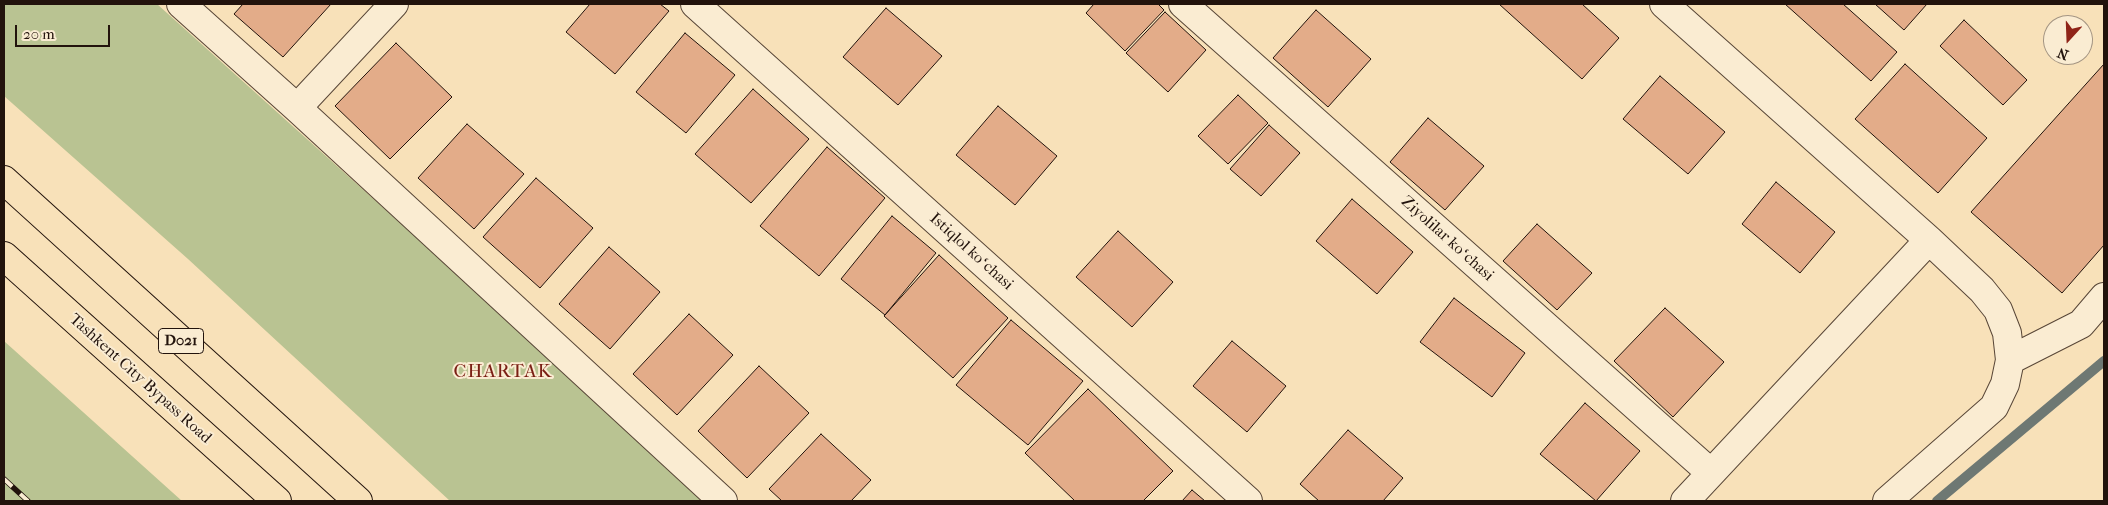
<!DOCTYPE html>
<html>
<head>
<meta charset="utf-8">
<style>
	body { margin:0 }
	#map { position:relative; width:2108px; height:505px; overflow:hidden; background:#f8e1b9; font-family:"IM FELL French Canon",serif }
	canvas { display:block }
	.frame { position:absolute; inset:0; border:5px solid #22130c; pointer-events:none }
	.north { position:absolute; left:2043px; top:15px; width:50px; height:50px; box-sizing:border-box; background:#faecd2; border:1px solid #a49583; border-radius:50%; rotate:200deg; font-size:14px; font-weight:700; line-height:20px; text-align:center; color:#22130c }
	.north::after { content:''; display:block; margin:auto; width:18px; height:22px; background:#8f2418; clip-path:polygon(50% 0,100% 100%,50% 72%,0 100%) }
	.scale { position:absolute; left:15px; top:25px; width:95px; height:22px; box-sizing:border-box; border:2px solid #22130c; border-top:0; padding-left:6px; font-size:15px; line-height:18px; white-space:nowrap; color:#22130c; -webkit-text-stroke:4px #faecd2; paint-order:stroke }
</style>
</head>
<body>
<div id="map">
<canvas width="2108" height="505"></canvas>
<div class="frame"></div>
<div class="north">N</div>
<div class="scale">20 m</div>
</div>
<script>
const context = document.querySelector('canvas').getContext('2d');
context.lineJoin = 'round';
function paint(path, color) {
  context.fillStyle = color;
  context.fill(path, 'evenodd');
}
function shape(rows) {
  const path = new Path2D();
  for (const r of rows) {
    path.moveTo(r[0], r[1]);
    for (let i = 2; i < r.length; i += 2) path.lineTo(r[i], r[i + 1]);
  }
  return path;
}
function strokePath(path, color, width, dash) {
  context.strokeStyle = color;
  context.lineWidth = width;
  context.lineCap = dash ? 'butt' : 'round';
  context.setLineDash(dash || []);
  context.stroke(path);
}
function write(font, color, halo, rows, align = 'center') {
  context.font = font + ' "IM FELL French Canon",serif';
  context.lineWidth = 4;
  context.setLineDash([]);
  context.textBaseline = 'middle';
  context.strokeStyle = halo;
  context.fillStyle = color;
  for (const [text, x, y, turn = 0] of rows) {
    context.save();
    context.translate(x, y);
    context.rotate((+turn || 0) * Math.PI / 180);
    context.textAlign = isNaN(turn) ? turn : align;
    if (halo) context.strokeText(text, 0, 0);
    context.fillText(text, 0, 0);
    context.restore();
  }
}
paint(shape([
	[4,4,157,4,709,501,450,501,188,259,4,96],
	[4,341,182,501,4,501]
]), '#b9c392');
strokePath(shape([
	[1937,501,2104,361]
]), '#6e7873', 10);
const building = shape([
	[243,4,331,4,283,57,234,14,243,4],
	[590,4,660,4,669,11,615,74,566,32,590,4],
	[1094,4,1158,4,1164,10,1125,51,1086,13,1094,4],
	[1499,4,1582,4,1619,38,1582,79,1499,4],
	[1785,4,1843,4,1897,52,1871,81,1785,4],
	[1875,4,1927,4,1904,30,1875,4],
	[886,8,942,56,898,105,843,57,886,8],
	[1316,10,1371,59,1328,107,1273,58,1316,10],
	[1165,12,1206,50,1168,92,1126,53,1165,12],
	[1964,20,2027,80,2003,105,1940,46,1964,20],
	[685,33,735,75,686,133,636,92,685,33],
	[396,43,452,97,390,159,335,106,396,43],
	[1905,64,1987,138,1938,193,1855,119,1905,64],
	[2104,64,2104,245,2062,293,1971,212,2104,64],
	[1660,76,1725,132,1688,174,1623,119,1660,76],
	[753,89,809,139,751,203,695,154,753,89],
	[1238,95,1268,123,1228,164,1198,136,1238,95],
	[998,106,1057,156,1015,205,956,155,998,106],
	[1428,118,1484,166,1445,210,1390,162,1428,118],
	[467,124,524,174,474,229,418,178,467,124],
	[1269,125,1300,153,1261,196,1230,169,1269,125],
	[827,147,885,198,819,276,760,226,827,147],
	[536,178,593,228,540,288,483,237,536,178],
	[1776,182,1835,232,1800,273,1742,224,1776,182],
	[1352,199,1413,252,1377,294,1316,241,1352,199],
	[892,216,936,253,885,315,841,279,892,216],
	[1537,224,1592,273,1557,310,1503,261,1537,224],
	[1118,231,1173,282,1132,327,1076,277,1118,231],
	[609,247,660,292,610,349,559,304,609,247],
	[939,255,1008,318,953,378,884,316,939,255],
	[1454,298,1525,353,1492,397,1420,342,1454,298],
	[1665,308,1724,362,1673,417,1614,361,1665,308],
	[689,314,733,355,677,415,633,374,689,314],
	[1011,320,1083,381,1028,445,956,385,1011,320],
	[1232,341,1286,386,1247,432,1193,386,1232,341],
	[759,366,809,413,747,478,698,431,759,366],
	[1088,389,1173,471,1143,501,1075,501,1025,453,1088,389],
	[1585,403,1640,451,1596,501,1540,454,1585,403],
	[1348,430,1403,478,1383,501,1319,501,1300,484,1348,430],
	[821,434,871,480,851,501,782,501,769,489,821,434],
	[1192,490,1205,501,1182,501,1192,490]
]);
paint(building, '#e3ac89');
strokePath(building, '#22130c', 1);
const minor = shape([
	[181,4,297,108,723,501],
	[695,4,1248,501],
	[1183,4,1711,473],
	[1664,4,1929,240,1685,501],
	[297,108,394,4],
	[2010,360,2081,324,2104,297],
	[1887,501,1994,407,2005,384,2010,360,2007,333,1998,310,1982,290,1929,240]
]);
const highway = shape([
	[4,180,358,501],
	[4,256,277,501]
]);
strokePath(minor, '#584637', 30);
strokePath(highway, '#22130c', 30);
strokePath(minor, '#faecd2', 28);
strokePath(highway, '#f8e1b9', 28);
const rail = shape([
	[4,479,28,501]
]);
strokePath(rail, '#22130c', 5.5);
strokePath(rail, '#faecd2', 4, [11]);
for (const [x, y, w] of [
	[181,341,45]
]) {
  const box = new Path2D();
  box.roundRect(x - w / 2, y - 12.5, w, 25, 4);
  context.fillStyle = '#faecd2';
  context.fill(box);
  strokePath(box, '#22130c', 1);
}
write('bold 15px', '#22130c', null, [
	["D021",181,341]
]);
write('16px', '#22130c', '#faecd2', [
	["Ziyolilar koʻchasi",1447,239,42],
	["Istiqlol koʻchasi",971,252,42],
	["Tashkent City Bypass Road",140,379,42]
]);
context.letterSpacing = '1px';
write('19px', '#7a1f14', '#faecd2', [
	["CHARTAK",503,372]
]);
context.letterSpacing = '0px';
</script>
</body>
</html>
